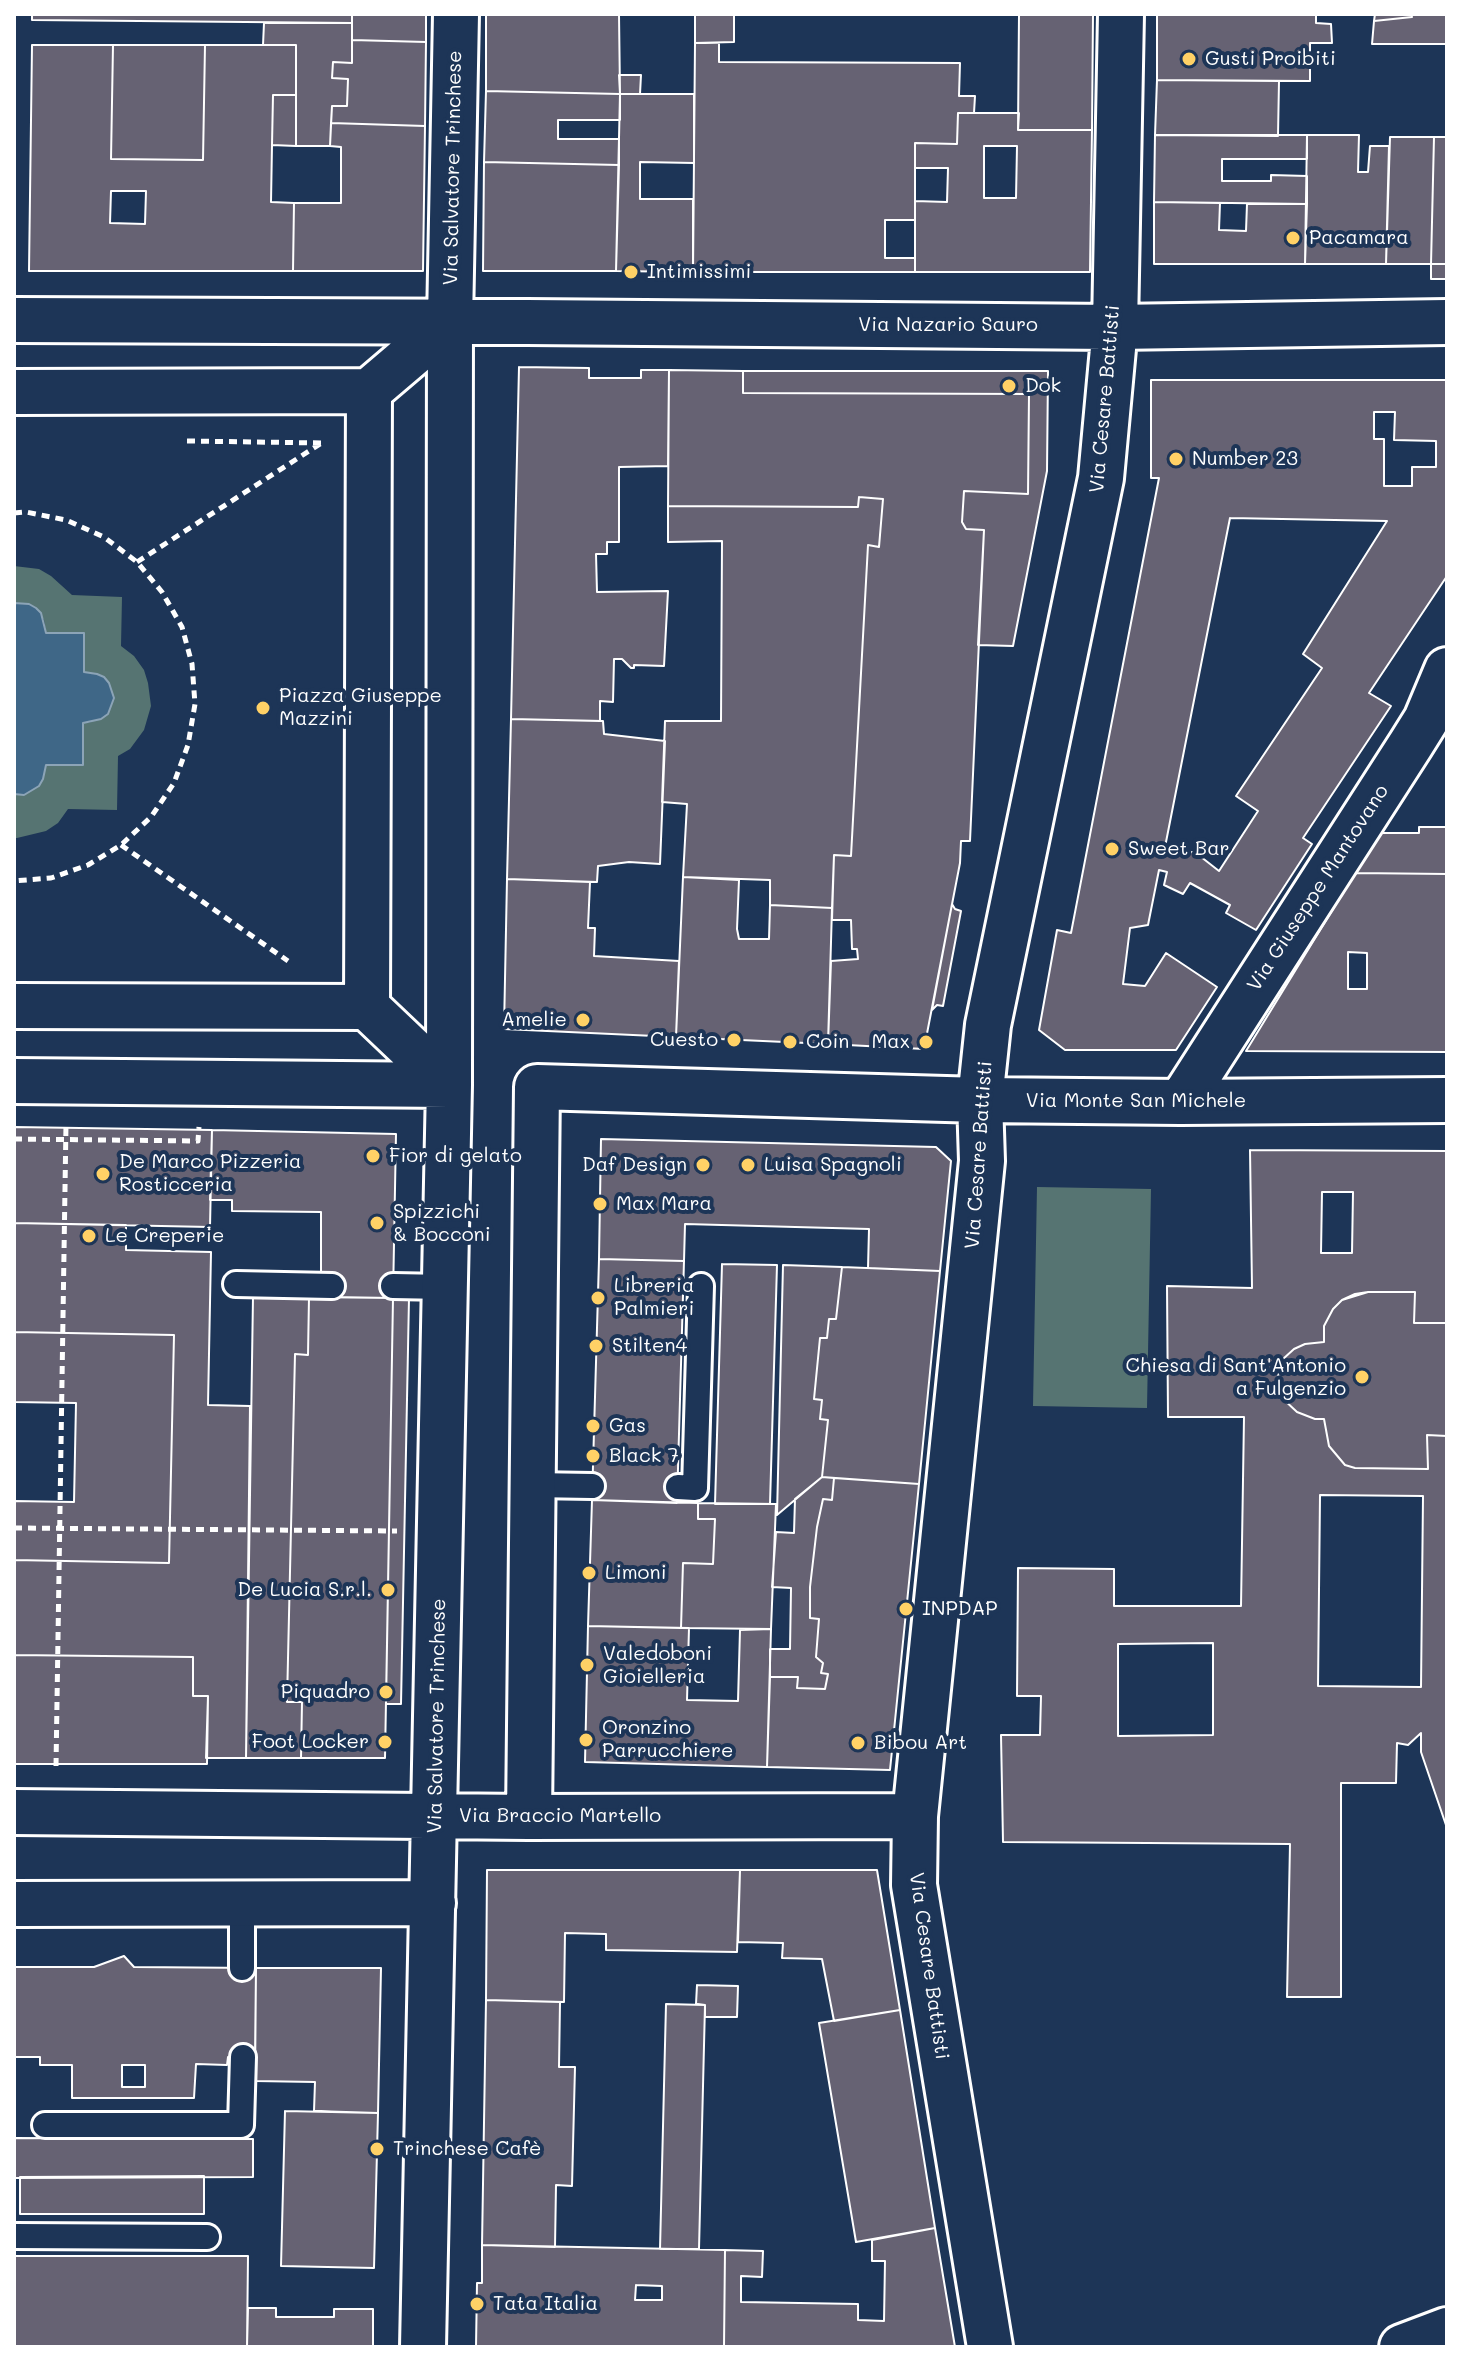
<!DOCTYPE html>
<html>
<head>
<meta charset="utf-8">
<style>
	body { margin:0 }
	#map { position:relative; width:1461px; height:2361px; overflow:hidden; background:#1d3557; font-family:Mali,sans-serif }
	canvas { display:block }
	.frame { position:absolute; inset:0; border:16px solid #fff; pointer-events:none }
</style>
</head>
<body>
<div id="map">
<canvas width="1461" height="2361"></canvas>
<div class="frame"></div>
</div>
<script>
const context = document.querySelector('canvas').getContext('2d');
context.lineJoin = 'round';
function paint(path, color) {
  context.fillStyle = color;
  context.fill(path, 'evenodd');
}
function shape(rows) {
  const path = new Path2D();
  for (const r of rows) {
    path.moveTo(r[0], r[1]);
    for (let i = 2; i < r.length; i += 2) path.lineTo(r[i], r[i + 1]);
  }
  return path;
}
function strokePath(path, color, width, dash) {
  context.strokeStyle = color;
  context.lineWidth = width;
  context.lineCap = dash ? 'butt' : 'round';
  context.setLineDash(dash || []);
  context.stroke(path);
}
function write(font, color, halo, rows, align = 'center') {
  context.font = font + ' Mali,sans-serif';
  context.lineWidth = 8;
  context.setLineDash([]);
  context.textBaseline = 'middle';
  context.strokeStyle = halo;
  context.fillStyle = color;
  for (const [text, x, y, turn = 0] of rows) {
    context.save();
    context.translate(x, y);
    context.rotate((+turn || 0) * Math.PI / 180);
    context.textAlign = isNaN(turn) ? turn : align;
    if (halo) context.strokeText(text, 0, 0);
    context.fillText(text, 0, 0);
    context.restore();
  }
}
paint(shape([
	[14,566,39,569,51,576,72,595,122,597,121,646,134,656,144,670,148,683,151,706,144,730,130,749,118,756,117,810,68,809,58,823,46,831,17,838,14,838,14,794,24,795,39,786,43,779,46,765,83,723,92,722,112,690,104,677,84,672,46,633,44,620,36,608,29,604,14,603],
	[1037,1187,1151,1189,1147,1408,1033,1406]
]), '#567472');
const water = shape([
	[14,603,29,604,36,608,41,613,46,633,84,633,84,672,97,674,104,677,109,683,114,698,108,714,101,719,83,723,83,765,46,765,43,779,39,786,24,795,14,794,14,603]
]);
paint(water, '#3f6787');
strokePath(water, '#8ca4b7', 2);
const building = shape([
	[32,14,352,14,352,23,32,20,32,14],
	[352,14,426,14,426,42,352,40,352,14],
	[486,14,619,14,620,94,486,91,486,14],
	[695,14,734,14,734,42,695,43,695,14],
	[1019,14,1093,14,1092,130,1018,130,1019,14],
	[1157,14,1316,14,1316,23,1331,24,1332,43,1310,43,1310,81,1157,80,1157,14],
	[1375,14,1411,14,1412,17,1374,21,1375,14],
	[1411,14,1447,14,1447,44,1372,44,1374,21,1412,17,1411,14],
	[264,23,352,23,352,63,333,62,332,78,348,79,347,106,332,106,330,146,296,146,296,45,263,45,264,23],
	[352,40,426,42,425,126,331,123,332,106,347,106,348,79,332,78,333,62,352,63,352,40],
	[695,43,719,43,719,62,960,63,959,96,975,96,974,113,958,113,957,144,915,143,915,220,885,220,885,258,915,258,915,272,693,272,695,43],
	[32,45,113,45,111,159,203,160,205,45,296,45,296,95,273,95,272,145,271,202,294,203,293,271,29,271,32,45],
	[111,191,146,191,145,224,110,223,111,191],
	[113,45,205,45,203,160,111,159,113,45],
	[619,75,641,75,640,94,620,94,619,75],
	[1157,80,1279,81,1278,136,1155,135,1157,80],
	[486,91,620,94,620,120,558,120,558,139,619,139,619,165,484,162,486,91],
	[620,94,694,94,694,163,640,162,640,199,693,199,693,272,616,271,620,94],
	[273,95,296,95,296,146,272,145,273,95],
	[958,113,1019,113,1018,130,1092,130,1090,272,915,272,915,201,947,202,948,168,915,168,915,143,957,144,958,113],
	[984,146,1017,146,1016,198,984,198,984,146],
	[331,123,425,126,423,271,293,271,294,203,341,203,341,147,330,146,331,123],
	[1155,135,1307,135,1307,159,1222,159,1222,181,1271,181,1271,175,1307,176,1307,204,1154,202,1155,135],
	[1307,135,1359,135,1358,172,1368,172,1370,146,1389,146,1386,264,1305,264,1307,135],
	[1390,137,1434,137,1431,264,1386,264,1390,137],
	[1434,137,1447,137,1447,264,1431,264,1434,137],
	[484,162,619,165,616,271,483,271,484,162],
	[1154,202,1220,203,1219,230,1246,231,1247,204,1307,204,1305,264,1154,264,1154,202],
	[1431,264,1447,264,1447,279,1431,279,1431,264],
	[519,367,589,368,589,378,641,378,641,370,669,370,668,466,619,467,619,542,607,542,607,554,596,554,597,592,668,591,664,666,634,665,634,668,631,668,622,659,614,659,613,702,600,701,600,721,511,719,519,367],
	[669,370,743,371,743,393,1029,394,1028,494,964,491,962,522,966,529,984,530,970,841,961,841,960,863,924,1049,828,1044,831,961,858,959,857,949,852,949,851,920,832,920,834,855,851,856,868,545,879,547,883,499,859,497,858,507,668,506,669,370],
	[743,371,1048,371,1047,471,1013,646,978,645,984,530,966,529,962,522,964,491,1028,494,1029,394,743,393,743,371],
	[1151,380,1447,380,1447,576,1369,693,1391,706,1303,838,1312,844,1256,930,1226,913,1230,905,1190,883,1183,894,1164,885,1167,872,1159,870,1148,925,1130,928,1123,984,1145,986,1166,953,1217,987,1176,1050,1065,1050,1039,1030,1057,930,1071,933,1159,478,1151,478,1151,380],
	[1374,412,1395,412,1394,440,1436,441,1436,467,1412,467,1412,486,1384,486,1384,439,1374,439,1374,412],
	[1230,518,1387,521,1303,654,1322,668,1236,796,1258,811,1219,871,1196,853,1165,847,1230,518],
	[859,497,883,499,879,547,868,545,851,856,834,855,832,908,770,905,770,880,683,877,687,804,662,802,665,721,721,721,722,541,668,542,668,506,858,507,859,497],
	[511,719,603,721,604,734,665,741,660,864,629,862,598,866,597,882,507,879,511,719],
	[1419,827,1447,827,1447,874,1355,873,1380,833,1419,833,1419,827],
	[1355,873,1447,874,1447,1052,1246,1051,1355,873],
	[1348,952,1367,953,1367,989,1348,989,1348,952],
	[683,877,739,880,737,929,739,939,769,939,770,905,832,908,828,1044,676,1037,683,877],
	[507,879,590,882,588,928,595,928,594,956,679,961,676,1037,504,1029,507,879],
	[952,904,955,909,961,911,943,1006,937,1005,932,1010,952,904],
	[14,1127,212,1130,210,1227,14,1223,14,1127],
	[212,1130,396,1134,393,1298,331,1297,321,1275,321,1212,232,1211,232,1200,210,1200,212,1130],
	[601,1139,936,1147,951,1161,940,1271,868,1268,869,1229,685,1224,684,1261,599,1259,601,1139],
	[1250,1150,1447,1151,1447,1323,1414,1323,1415,1292,1368,1292,1355,1294,1342,1300,1333,1309,1324,1326,1324,1342,1305,1344,1294,1349,1283,1359,1276,1383,1281,1397,1297,1412,1315,1419,1324,1419,1329,1446,1345,1465,1355,1468,1428,1469,1427,1435,1447,1436,1447,1828,1421,1752,1421,1733,1408,1745,1397,1743,1396,1783,1341,1783,1341,1997,1287,1997,1290,1844,1003,1842,1001,1735,1040,1735,1041,1696,1017,1696,1018,1568,1114,1569,1114,1606,1241,1606,1244,1417,1168,1417,1167,1286,1252,1288,1250,1150],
	[1322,1192,1353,1192,1352,1253,1321,1253,1322,1192],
	[1320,1495,1423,1496,1421,1687,1318,1686,1320,1495],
	[1213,1643,1213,1735,1118,1736,1118,1644,1213,1643],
	[14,1223,126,1225,126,1250,211,1252,208,1405,250,1406,246,1758,206,1758,208,1696,193,1696,193,1657,14,1655,14,1560,169,1563,174,1335,14,1332,14,1223],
	[599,1259,684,1261,677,1503,592,1500,599,1259],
	[722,1264,777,1265,770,1504,715,1504,722,1264],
	[783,1265,842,1267,836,1319,829,1319,827,1338,820,1338,814,1399,822,1400,820,1419,828,1420,822,1477,777,1515,783,1265],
	[842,1267,940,1271,919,1484,822,1477,828,1420,820,1419,822,1400,814,1399,820,1338,827,1338,829,1319,836,1319,842,1267],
	[1368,1292,1415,1292,1414,1323,1447,1323,1447,1436,1427,1435,1428,1469,1355,1468,1345,1465,1329,1446,1324,1419,1315,1419,1297,1412,1281,1397,1276,1383,1283,1359,1294,1349,1305,1344,1324,1342,1324,1326,1333,1309,1342,1300,1368,1292],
	[253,1296,309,1297,308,1355,295,1354,287,1702,302,1702,301,1758,246,1758,253,1296],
	[309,1297,393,1298,385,1758,301,1758,302,1702,287,1702,295,1354,308,1355,309,1297],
	[393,1298,409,1298,401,1704,386,1704,393,1298],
	[14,1332,174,1335,169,1563,14,1560,14,1501,74,1502,76,1403,14,1402,14,1332],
	[822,1477,834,1478,832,1500,823,1499,817,1527,810,1587,810,1618,819,1619,816,1657,823,1663,821,1673,828,1674,825,1689,797,1688,798,1677,770,1677,770,1649,790,1649,791,1588,772,1587,776,1532,794,1533,795,1499,822,1477],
	[834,1478,919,1484,890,1770,767,1767,770,1677,798,1677,797,1688,825,1689,828,1674,821,1673,823,1663,816,1657,819,1619,810,1618,810,1587,817,1527,823,1499,832,1500,834,1478],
	[592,1500,698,1503,698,1519,715,1519,713,1564,683,1563,681,1628,588,1626,592,1500],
	[698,1503,776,1504,771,1629,681,1628,683,1563,713,1564,715,1519,698,1519,698,1503],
	[588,1626,689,1628,687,1700,738,1701,740,1630,771,1629,767,1767,585,1762,588,1626],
	[14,1655,193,1657,193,1696,208,1696,207,1764,14,1764,14,1655],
	[487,1870,740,1870,737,1952,606,1950,606,1934,565,1933,564,2002,486,2000,487,1870],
	[740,1870,877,1870,900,2010,834,2021,822,1959,782,1958,783,1943,738,1942,740,1870],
	[124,1956,134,1967,256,1968,255,2057,228,2057,227,2065,196,2064,194,2098,72,2098,72,2065,40,2065,40,2057,14,2057,14,1967,94,1967,124,1956],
	[122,2065,145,2065,145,2087,122,2087,122,2065],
	[256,1968,381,1968,378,2113,314,2111,315,2082,255,2081,256,1968],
	[697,1985,738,1986,737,2017,705,2017,705,2005,696,2004,697,1985],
	[486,2000,560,2002,559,2067,575,2067,572,2186,556,2185,555,2247,482,2245,486,2000],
	[666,2004,705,2005,699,2249,660,2249,666,2004],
	[900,2010,935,2228,856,2242,819,2023,900,2010],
	[285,2111,378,2113,374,2268,281,2266,285,2111],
	[14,2138,253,2139,253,2177,14,2178,14,2138],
	[204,2176,204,2214,20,2214,20,2177,204,2176],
	[935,2228,955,2347,724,2347,725,2250,763,2251,762,2277,741,2276,741,2302,858,2304,858,2320,884,2321,885,2261,872,2261,872,2240,935,2228],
	[482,2245,725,2250,724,2347,476,2347,477,2283,482,2283,482,2245],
	[636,2285,662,2286,662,2300,635,2300,636,2285],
	[14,2256,248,2256,247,2347,14,2347,14,2256],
	[248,2308,276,2308,276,2317,334,2317,334,2309,373,2309,373,2347,247,2347,248,2308]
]);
paint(building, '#666273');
strokePath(building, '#fff', 2);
const lane = shape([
	[236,1284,332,1286],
	[393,1286,445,1287],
	[533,1485,592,1486],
	[678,1487,695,1488,701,1286],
	[242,1904,242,1968],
	[45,2125,241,2125,243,2057],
	[14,2236,207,2237]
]);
const street = shape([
	[14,320,527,322,1115,327,1447,322],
	[369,391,450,322],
	[14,392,369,391,367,1007],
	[14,1006,367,1007,449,1085],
	[14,1081,449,1085],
	[1181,1102,1411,744,1426,720,1447,670],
	[14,1812,529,1817,915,1816],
	[529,1817,537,1087,980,1100,1181,1102,1447,1100],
	[14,1904,433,1903],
	[423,2347,449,1085,450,322,456,14],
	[990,2347,914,1885,915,1816,982,1161,980,1100,988,1025,1101,478,1115,327,1121,14],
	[1402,2347,1447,2330]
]);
strokePath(lane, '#fff', 30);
strokePath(street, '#fff', 50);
strokePath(shape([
	[187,441,323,443],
	[14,513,26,512,66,520,104,537,137,562,162,592,182,627,192,664,195,704,188,745,174,783,151,817,121,845,88,865,51,878,14,881],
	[137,562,323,442],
	[121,845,288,961],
	[14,1139,198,1141,199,1127],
	[14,1528,397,1531],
	[56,1766,66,1124]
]), '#fff', 5, [8, 6]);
strokePath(lane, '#1d3557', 24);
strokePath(street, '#1d3557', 44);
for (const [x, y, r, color] of [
	[1189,59,8,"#ffd166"],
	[1293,238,8,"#ffd166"],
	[631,272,8,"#ffd166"],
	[1009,386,8,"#ffd166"],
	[1176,459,8,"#ffd166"],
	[263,708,8,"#ffd166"],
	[1112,849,8,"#ffd166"],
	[583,1020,8,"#ffd166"],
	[734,1040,8,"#ffd166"],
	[790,1042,8,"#ffd166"],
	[926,1042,8,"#ffd166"],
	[373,1156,8,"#ffd166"],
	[703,1165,8,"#ffd166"],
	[748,1165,8,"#ffd166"],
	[103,1174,8,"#ffd166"],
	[600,1204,8,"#ffd166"],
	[377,1223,8,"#ffd166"],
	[89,1236,8,"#ffd166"],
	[598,1298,8,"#ffd166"],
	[596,1346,8,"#ffd166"],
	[1362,1377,8,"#ffd166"],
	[593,1426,8,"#ffd166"],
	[593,1456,8,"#ffd166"],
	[589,1573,8,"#ffd166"],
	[388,1590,8,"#ffd166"],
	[906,1609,8,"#ffd166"],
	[587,1665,8,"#ffd166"],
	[386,1692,8,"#ffd166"],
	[586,1740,8,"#ffd166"],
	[385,1742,8,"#ffd166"],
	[858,1743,8,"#ffd166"],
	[377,2149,8,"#ffd166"],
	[477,2304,8,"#ffd166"]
]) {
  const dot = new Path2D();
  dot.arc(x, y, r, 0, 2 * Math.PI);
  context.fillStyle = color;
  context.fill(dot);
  strokePath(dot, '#1d3557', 3);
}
write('20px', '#fff', '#1d3557', [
	["Gusti Proibiti",1205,59],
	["Pacamara",1309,238],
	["Intimissimi",647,272],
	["Dok",1025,386],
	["Number 23",1192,459],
	["Piazza Giuseppe",279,696],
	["Mazzini",279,719],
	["Sweet Bar",1128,849],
	["Amelie",567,1020,"right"],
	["Cuesto",718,1040,"right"],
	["Coin",806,1042],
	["Max",910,1042,"right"],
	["Fior di gelato",389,1156],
	["De Marco Pizzeria",119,1162],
	["Rosticceria",119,1185],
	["Daf Design",687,1165,"right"],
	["Luisa Spagnoli",764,1165],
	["Max Mara",616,1204],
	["Spizzichi",393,1212],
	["& Bocconi",393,1235],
	["Le Creperie",105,1236],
	["Libreria",614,1286],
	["Palmieri",614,1309],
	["Stilten4",612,1346],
	["Chiesa di Sant'Antonio",1346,1366,"right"],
	["a Fulgenzio",1346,1389,"right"],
	["Gas",609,1426],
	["Black 7",609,1456],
	["Limoni",605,1573],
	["De Lucia S.r.l.",372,1590,"right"],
	["INPDAP",922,1609],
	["Valedoboni",603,1654],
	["Gioielleria",603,1677],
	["Piquadro",370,1692,"right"],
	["Oronzino",602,1728],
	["Parrucchiere",602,1751],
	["Foot Locker",369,1742,"right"],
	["Bibou Art",874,1743],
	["Trinchese Cafè",393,2149],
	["Tata Italia",493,2304]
], 'left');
write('20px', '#fff', '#1d3557', [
	["Via Salvatore Trinchese",453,168,-89],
	["Via Nazario Sauro",948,325],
	["Via Cesare Battisti",1105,399,-85],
	["Via Giuseppe Mantovano",1318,888,-57],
	["Via Monte San Michele",1136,1101],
	["Via Cesare Battisti",979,1155,-86],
	["Via Salvatore Trinchese",437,1716,-89],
	["Via Braccio Martello",560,1816],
	["Via Cesare Battisti",929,1966,82]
]);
</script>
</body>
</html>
